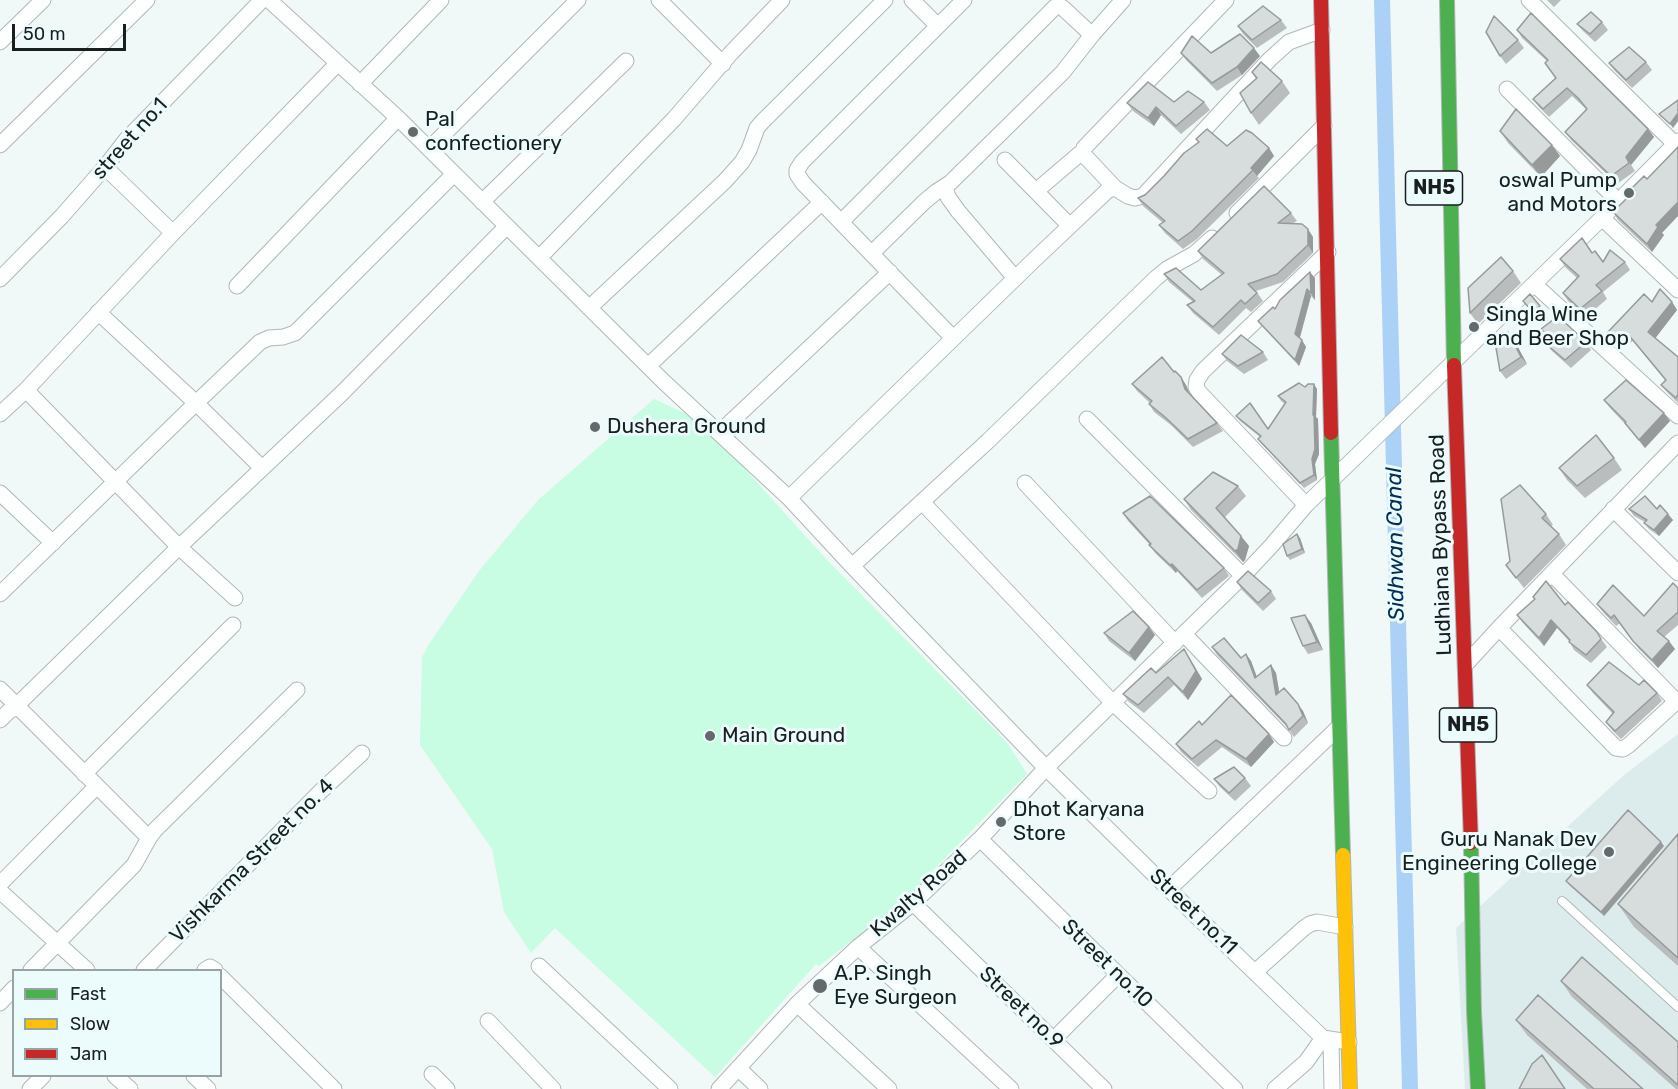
<!DOCTYPE html>
<html>
<head>
<meta charset="utf-8">
<style>
	body { margin:0 }
	#map { position:relative; width:1678px; height:1089px; overflow:hidden; background:#f0f8f8; font-family:Rubik,sans-serif }
	canvas { display:block }
	.legend { position:absolute; left:12px; top:969px; width:210px; height:108px; box-sizing:border-box; background:#ecfbfc; border:2px solid #98a3a4; margin:0; padding:8px 10px; list-style:none; font-size:18px; color:#191e1f }
	.legend li { display:flex; align-items:center; gap:12px; height:30px }
	.legend b { width:30px; border:2px solid #98a3a4 }
	.scale { position:absolute; left:12px; top:24px; width:114px; height:27px; box-sizing:border-box; border:3px solid #191e1f; border-top:0; padding-left:8px; font-size:18px; line-height:21px; white-space:nowrap; color:#191e1f; -webkit-text-stroke:4px #ecfbfc; paint-order:stroke }
</style>
</head>
<body>
<div id="map">
<canvas width="1678" height="1089"></canvas>
<ul class="legend">
<li><b style="height:8px;background:#4caf50"></b>Fast</li>
<li><b style="height:8px;background:#ffc107"></b>Slow</li>
<li><b style="height:8px;background:#c62828"></b>Jam</li>
</ul>
<div class="scale">50 m</div>
</div>
<script>
const context = document.querySelector('canvas').getContext('2d');
context.lineJoin = 'round';
function paint(path, color) {
  context.fillStyle = color;
  context.fill(path, 'evenodd');
}
function shape(rows) {
  const path = new Path2D();
  for (const r of rows) {
    path.moveTo(r[0], r[1]);
    for (let i = 2; i < r.length; i += 2) path.lineTo(r[i], r[i + 1]);
  }
  return path;
}
function strokePath(path, color, width, dash) {
  context.strokeStyle = color;
  context.lineWidth = width;
  context.lineCap = dash ? 'butt' : 'round';
  context.setLineDash(dash || []);
  context.stroke(path);
}
function write(font, color, halo, rows, align = 'center') {
  context.font = font + ' Rubik,sans-serif';
  context.lineWidth = 6;
  context.setLineDash([]);
  context.textBaseline = 'middle';
  context.strokeStyle = halo;
  context.fillStyle = color;
  for (const [text, x, y, turn = 0] of rows) {
    context.save();
    context.translate(x, y);
    context.rotate((+turn || 0) * Math.PI / 180);
    context.textAlign = isNaN(turn) ? turn : align;
    if (halo) context.strokeText(text, 0, 0);
    context.fillText(text, 0, 0);
    context.restore();
  }
}
paint(shape([
	[1678,734,1678,1089,1465,1089,1456,928,1624,775]
]), '#dceced');
paint(shape([
	[654,399,687,414,737,460,826,559,993,728,1008,744,1027,774,903,901,819,966,816,964,715,1077,555,928,531,953,504,912,492,849,420,745,422,657,429,644,479,571,538,500]
]), '#c8fce3');
strokePath(shape([
	[1382,0,1410,1089]
]), '#abd1f6', 16);
const lane = shape([
	[1562,901,1678,1007]
]);
const street = shape([
	[269,0,398,118,663,381,789,498,852,566,1046,768,1190,910,1323,1038,1349,1042],
	[659,0,723,64],
	[912,0,938,26],
	[1529,0,1675,144],
	[0,42,43,0],
	[360,84,441,0],
	[1507,89,1618,201],
	[0,145,147,0],
	[429,149,578,0],
	[1005,160,1070,226],
	[105,167,173,233],
	[945,187,948,197,958,211,1015,278],
	[1115,188,1085,156,1083,154,1084,148,1226,0],
	[1036,191,1083,151],
	[482,202,626,61],
	[1237,213,1324,126],
	[1602,218,1678,290],
	[841,222,1055,7,1060,6,1063,8,1092,35],
	[872,253,924,202,936,192,950,183,1063,72,1092,35,1123,0],
	[539,258,674,119,731,53,782,0],
	[0,279,62,216,105,167,126,140,262,0],
	[1534,284,1678,416],
	[237,286,398,118],
	[589,308,725,181,742,162,749,150,757,128,762,122,885,0],
	[98,312,196,403,262,468],
	[953,338,803,183,797,174,797,170,802,162,964,0],
	[648,366,822,202],
	[26,390,179,547,235,598],
	[0,414,26,390,173,233,337,64],
	[1087,419,1243,576],
	[719,433,890,272],
	[1025,483,1175,643],
	[0,493,53,543],
	[789,498,1034,260,1108,190,1115,188,1128,196,1135,198,1143,196,1270,59,1289,42,1322,30],
	[922,502,1113,703,1209,791],
	[1306,505,1199,392,1196,387,1197,380,1203,371,1328,252],
	[1613,509,1678,573],
	[852,566,988,441,1156,278,1167,269,1194,254,1212,238],
	[1552,574,1676,701],
	[0,594,196,403,260,342,269,338,283,337,295,333,454,174],
	[1499,628,1616,748,1623,749,1629,745,1678,700],
	[1184,634,1284,738],
	[1466,664,1499,628,1678,443],
	[0,689,149,838],
	[0,720,9,711,13,709,179,547,341,394,507,226],
	[84,774,233,625],
	[980,839,1235,1089],
	[0,884,97,786],
	[1169,889,1339,727],
	[0,891,87,970],
	[913,903,1104,1089],
	[858,947,1011,1089],
	[539,966,670,1089],
	[31,970,134,865,149,838,155,830,297,690],
	[144,970,321,791,362,753],
	[205,970,210,967,215,970],
	[1255,972,1304,928,1310,924,1317,922,1345,927],
	[220,976,334,1089],
	[0,1003,14,988],
	[797,1004,889,1089],
	[488,1021,553,1089],
	[1054,1039,1118,975],
	[1331,1040,1332,1089],
	[738,1068,760,1089],
	[432,1074,447,1089],
	[115,1076,130,1089],
	[194,1076,208,1089],
	[30,1089,43,1076],
	[719,1089,797,1004,858,947,913,903,980,839,1046,768,1243,576,1272,545,1306,505,1602,218,1678,141],
	[1275,1089,1306,1062,1323,1038]
]);
const fast = shape([
	[1447,0,1454,365],
	[1331,433,1343,855],
	[1471,843,1474,1012,1478,1089]
]);
const slow = shape([
	[1343,855,1350,1089]
]);
const jam = shape([
	[1321,0,1331,433],
	[1454,365,1471,843]
]);
strokePath(lane, '#b1b7b7', 10);
strokePath(street, '#b1b7b7', 17);
strokePath(fast, '#b1b7b7', 16);
strokePath(slow, '#b1b7b7', 16);
strokePath(jam, '#b1b7b7', 16);
strokePath(lane, '#fdfefe', 8);
strokePath(street, '#fdfefe', 15);
strokePath(fast, '#4caf50', 14);
strokePath(slow, '#ffc107', 14);
strokePath(jam, '#c62828', 14);
paint(shape([
	[1547,0,1561,0,1554,7],
	[1281,20,1287,28,1257,48,1243,34,1238,26],
	[1602,22,1608,30,1595,42,1583,31,1577,24],
	[1517,30,1648,129,1654,137,1631,165,1635,171,1617,184,1571,140,1565,132,1586,109,1572,96,1549,117,1539,107,1533,99,1555,78,1547,61,1522,38],
	[1518,40,1524,48,1506,64,1500,56],
	[1181,53,1211,53,1260,56,1242,75,1217,91,1186,60],
	[1646,62,1652,70,1632,88,1614,70,1609,63],
	[1252,72,1282,81,1290,93,1259,125,1251,113,1256,79],
	[1174,102,1204,102,1210,110,1181,134,1161,115,1154,126,1133,111,1127,103],
	[1500,131,1560,156,1541,177,1508,143],
	[1227,146,1269,148,1274,156,1257,176,1259,178,1197,239,1183,249,1165,233,1159,225,1163,223,1143,206,1138,198],
	[1647,179,1662,233,1664,235,1652,252,1618,220,1613,212,1635,191,1632,188],
	[1291,213,1297,221,1293,223,1313,237,1313,253,1283,282,1256,291,1263,301,1251,312,1246,308,1219,335,1193,313,1187,305,1193,302,1169,282,1164,274,1201,290,1222,275,1203,259,1198,251],
	[1593,253,1603,262,1625,262,1630,270,1603,292,1607,299,1586,317,1568,301,1563,293,1577,278,1565,267,1560,259],
	[1513,271,1521,283,1478,324,1470,313],
	[1315,278,1315,300,1311,296,1300,338,1306,347,1299,366,1263,327,1258,321],
	[1530,294,1543,310,1536,316,1523,301],
	[1652,302,1672,302,1677,310,1655,338,1678,357,1678,403,1667,392,1661,385,1665,380,1633,341,1622,349,1612,340,1607,333],
	[1541,329,1586,342,1591,350,1571,368,1552,351,1546,344,1549,339],
	[1514,340,1527,364,1506,379,1500,371],
	[1263,352,1268,360,1244,374,1227,361,1222,354],
	[1174,372,1181,377,1186,385,1189,394,1217,423,1223,431,1193,447,1171,425,1154,412,1149,404,1150,403,1137,391,1132,384],
	[1305,387,1317,389,1316,417,1318,419,1319,454,1315,464,1317,480,1304,488,1262,444,1258,439,1260,437,1240,421,1236,416,1268,429,1285,404,1281,401,1278,396],
	[1604,400,1670,421,1645,448,1626,425,1610,408],
	[1614,458,1622,470,1585,498,1567,480,1559,468],
	[1238,486,1246,496,1225,517,1249,546,1245,560,1243,562,1191,510,1184,499],
	[1501,499,1546,514,1553,525,1551,526,1559,534,1566,545,1524,588,1506,565,1510,561],
	[1629,509,1657,509,1673,520,1659,536,1649,529,1644,523,1645,522,1634,516],
	[1123,513,1224,568,1229,576,1202,598,1177,571,1176,573,1155,553,1150,545,1128,521],
	[1300,538,1305,553,1290,560,1287,556],
	[1237,582,1271,591,1276,599,1263,611,1242,590],
	[1678,588,1678,625,1664,637,1675,649,1658,668,1639,649,1620,623,1616,626,1603,612,1597,604,1644,616],
	[1533,597,1565,605,1602,640,1607,647,1591,663,1574,650,1569,641,1557,628,1544,646,1523,623,1517,615,1535,599],
	[1311,623,1323,650,1308,654,1303,646],
	[1104,633,1155,635,1135,661,1109,641],
	[1212,647,1241,658,1246,654,1251,661,1257,677,1271,665,1276,673,1279,692,1303,711,1308,723,1294,737,1288,728,1217,655],
	[1189,657,1202,679,1188,700,1174,685,1144,713,1129,702,1123,694,1156,673],
	[1587,685,1657,693,1662,701,1621,739,1612,730,1606,722,1613,714,1593,693],
	[1202,725,1269,734,1274,742,1251,767,1222,747,1198,767,1181,752,1176,744],
	[1245,778,1251,786,1235,801,1220,787,1214,779],
	[1678,834,1678,966,1634,927,1618,904],
	[1664,846,1604,916,1569,885,1566,881],
	[1561,981,1678,1042,1678,1089,1676,1089,1572,997],
	[1516,1020,1643,1089,1587,1089,1527,1035]
]), '#b9bdbd');
paint(shape([
	[1254,48,1260,56,1242,75,1237,67],
	[1156,107,1161,115,1154,126,1148,118],
	[1678,113,1678,121,1673,128,1670,124],
	[1648,129,1654,137,1631,165,1635,171,1626,157],
	[1552,145,1560,156,1541,177,1532,165],
	[1269,148,1274,156,1257,176,1251,168],
	[1678,202,1678,216,1662,233,1664,235,1652,252,1647,244,1656,225],
	[1308,229,1313,237,1313,253,1308,245],
	[1310,272,1315,278,1315,300,1311,293],
	[1307,289,1311,296,1299,340,1295,334],
	[1672,302,1677,310,1654,340,1648,332],
	[1508,332,1514,340,1527,364,1521,357],
	[1302,340,1306,347,1299,366,1295,360],
	[1181,377,1186,385,1191,397,1185,389],
	[1314,384,1317,389,1316,417,1318,419,1319,454,1315,464,1317,480,1314,475,1312,459],
	[1664,413,1670,421,1645,448,1639,440],
	[1668,514,1673,520,1659,536,1654,530],
	[1297,534,1300,538,1305,553,1302,549],
	[1241,536,1249,546,1245,560,1243,562,1235,551],
	[1172,564,1177,571,1176,573,1170,565],
	[1305,615,1311,623,1323,650,1317,642],
	[1551,620,1557,628,1544,646,1539,638],
	[1149,627,1155,635,1135,661,1129,653],
	[1669,641,1675,649,1658,668,1652,660],
	[1184,649,1189,657,1202,679,1188,700,1183,692],
	[1246,654,1251,661,1260,686,1255,678],
	[1271,665,1276,673,1281,702,1276,695],
	[1298,704,1303,711,1308,723,1303,716],
	[1269,734,1274,742,1251,767,1246,759],
	[1661,842,1664,846,1604,916,1601,912]
]), '#969a9a');
const building = shape([
	[1263,6,1281,20,1252,40,1238,26,1263,6],
	[1591,12,1602,22,1590,34,1577,24,1591,12],
	[1531,13,1648,129,1626,157,1629,163,1611,176,1565,132,1587,109,1578,98,1567,88,1543,109,1533,99,1556,78,1545,63,1548,60,1517,30,1531,13],
	[1494,16,1518,40,1500,56,1486,32,1494,16],
	[1240,34,1254,48,1237,67,1212,83,1181,53,1192,36,1211,53,1240,34],
	[1629,47,1646,62,1626,80,1609,63,1629,47],
	[1261,62,1282,81,1251,113,1240,93,1257,78,1252,72,1261,62],
	[1148,82,1174,102,1188,91,1204,102,1176,126,1156,107,1148,118,1127,103,1148,82],
	[1678,100,1678,113,1670,124,1659,114,1678,100],
	[1516,109,1552,145,1532,165,1500,131,1516,109],
	[1207,129,1227,146,1246,130,1252,133,1269,148,1251,168,1253,170,1192,231,1178,241,1159,225,1165,221,1138,198,1145,195,1164,176,1184,153,1199,142,1196,139,1207,129],
	[1678,147,1678,202,1656,225,1658,227,1647,244,1613,212,1635,190,1632,188,1644,176,1647,179,1678,147],
	[1264,186,1291,213,1278,223,1302,224,1308,229,1308,245,1277,274,1248,284,1257,293,1245,304,1241,300,1213,327,1187,305,1195,301,1164,274,1176,268,1201,290,1224,273,1198,251,1264,186],
	[1582,238,1592,253,1595,251,1603,262,1610,250,1625,262,1596,285,1602,291,1580,309,1563,293,1579,276,1560,259,1582,238],
	[1501,257,1513,271,1470,313,1468,288,1501,257],
	[1310,272,1311,293,1307,289,1295,334,1302,340,1295,360,1258,321,1273,307,1275,309,1280,300,1310,272],
	[1660,289,1672,302,1648,332,1678,357,1678,394,1676,398,1661,385,1666,380,1627,333,1617,342,1607,333,1644,294,1652,302,1660,289],
	[1530,294,1540,306,1533,312,1523,301,1530,294],
	[1558,316,1586,342,1565,360,1546,344,1550,338,1541,329,1558,316],
	[1508,332,1521,357,1500,371,1495,342,1508,332],
	[1241,335,1263,352,1238,366,1222,354,1241,335],
	[1162,357,1174,372,1175,371,1181,377,1185,389,1217,423,1188,439,1165,417,1149,404,1152,401,1132,384,1162,357],
	[1626,380,1664,413,1639,440,1625,423,1626,422,1604,400,1626,380],
	[1299,383,1305,387,1308,384,1314,384,1313,415,1314,414,1315,449,1312,459,1314,475,1300,483,1258,439,1261,436,1236,416,1250,403,1268,429,1286,402,1278,396,1299,383],
	[1596,435,1614,458,1577,486,1559,468,1596,435],
	[1213,472,1238,486,1216,508,1241,536,1238,549,1235,551,1184,499,1213,472],
	[1520,485,1546,514,1542,518,1559,534,1516,578,1506,565,1510,561,1501,499,1520,485],
	[1150,496,1224,568,1197,590,1172,564,1170,565,1149,545,1151,544,1123,513,1150,496],
	[1645,496,1657,509,1660,505,1668,514,1654,530,1644,523,1647,520,1629,509,1645,496],
	[1297,534,1302,549,1287,556,1283,544,1297,534],
	[1248,571,1271,591,1258,603,1237,582,1248,571],
	[1546,581,1565,605,1568,602,1597,632,1601,639,1586,655,1569,642,1570,640,1551,620,1539,638,1517,615,1535,599,1533,597,1546,581],
	[1673,583,1678,588,1678,612,1657,631,1669,641,1652,660,1633,641,1614,615,1611,618,1597,604,1613,585,1644,616,1673,583],
	[1133,611,1149,627,1129,653,1104,633,1133,611],
	[1305,615,1317,642,1303,646,1291,618,1305,615],
	[1224,638,1241,658,1246,654,1255,678,1271,665,1276,695,1284,688,1298,704,1303,716,1289,730,1286,724,1212,647,1224,638],
	[1184,649,1196,671,1183,692,1168,677,1138,705,1123,694,1151,668,1156,673,1184,649],
	[1609,662,1639,685,1644,680,1657,693,1615,731,1606,722,1614,712,1587,685,1609,662],
	[1231,695,1269,734,1246,759,1216,740,1192,759,1176,744,1199,721,1202,725,1231,695],
	[1234,767,1245,778,1229,793,1214,779,1234,767],
	[1628,810,1661,842,1601,912,1566,881,1628,810],
	[1678,834,1678,958,1618,904,1678,834],
	[1582,957,1678,1042,1678,1085,1561,981,1582,957],
	[1538,995,1643,1089,1594,1089,1516,1020,1538,995],
	[1542,1055,1565,1089,1519,1089,1532,1064,1542,1055]
]);
paint(building, '#d7dcdc');
strokePath(building, '#969a9a', 1.5);
for (const [x, y, r, color] of [
	[413,132,6,"#646a6b"],
	[1629,193,6,"#646a6b"],
	[1474,327,6,"#646a6b"],
	[595,427,6,"#646a6b"],
	[710,736,6,"#646a6b"],
	[1001,822,6,"#646a6b"],
	[1609,852,6,"#646a6b"],
	[820,986,8,"#646a6b"]
]) {
  const dot = new Path2D();
  dot.arc(x, y, r, 0, 2 * Math.PI);
  context.fillStyle = color;
  context.fill(dot);
  strokePath(dot, '#ecfbfc', 2);
}
for (const [x, y, w] of [
	[1434,188,57],
	[1468,725,57]
]) {
  const box = new Path2D();
  box.roundRect(x - w / 2, y - 17, w, 34, 4.5);
  context.fillStyle = '#ecfbfc';
  context.fill(box);
  strokePath(box, '#191e1f', 1.5);
}
write('bold 20px', '#191e1f', null, [
	["NH5",1434,188],
	["NH5",1468,725]
]);
write('21px', '#191e1f', '#ecfbfc', [
	["Pal",425,120],
	["confectionery",425,144],
	["oswal Pump",1617,181,"right"],
	["and Motors",1617,205,"right"],
	["Singla Wine",1486,315],
	["and Beer Shop",1486,339],
	["Dushera Ground",607,427],
	["Main Ground",722,736],
	["Dhot Karyana",1013,810],
	["Store",1013,834],
	["Guru Nanak Dev",1597,840,"right"],
	["Engineering College",1597,864,"right"],
	["A.P. Singh",834,974],
	["Eye Surgeon",834,998]
], 'left');
write('21px', '#191e1f', '#ecfbfc', [
	["street no.1",130,139,-48],
	["Ludhiana Bypass Road",1441,545,-92],
	["Vishkarma Street no. 4",252,861,-45],
	["Kwalty Road",919,894,-41],
	["Street no.11",1193,912,44],
	["Street no.10",1107,964,44],
	["Street no.9",1021,1008,44]
]);
write('italic 22px', '#002e57', '#ecfbfc', [
	["Sidhwan Canal",1396,544,-91]
]);
</script>
</body>
</html>
